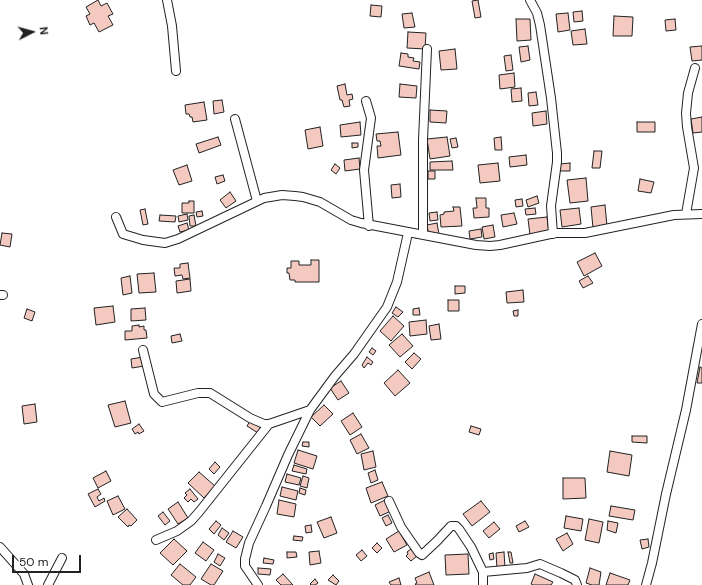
<!DOCTYPE html>
<html>
<head>
<meta charset="utf-8">
<style>
	body { margin:0 }
	#map { position:relative; width:702px; height:585px; overflow:hidden; background:#fff; font-family:"DM Sans",sans-serif }
	canvas { display:block }
	.north { position:absolute; left:12px; top:12px; width:40px; height:40px; -webkit-text-stroke:3px #fff; paint-order:stroke; rotate:84deg; font-size:11px; font-weight:700; line-height:16px; text-align:center; color:#222 }
	.north::after { content:''; display:block; margin:auto; width:14px; height:18px; background:#222; clip-path:polygon(50% 0,100% 100%,50% 72%,0 100%) }
	.scale { position:absolute; left:12px; top:555px; width:69px; height:18px; box-sizing:border-box; border:2px solid #222; border-top:0; padding-left:5px; font-size:12px; line-height:14px; white-space:nowrap; color:#222; -webkit-text-stroke:3px #fff; paint-order:stroke }
</style>
</head>
<body>
<div id="map">
<canvas width="702" height="585"></canvas>
<div class="north">N</div>
<div class="scale">50 m</div>
</div>
<script>
const context = document.querySelector('canvas').getContext('2d');
context.lineJoin = 'round';
function paint(path, color) {
  context.fillStyle = color;
  context.fill(path, 'evenodd');
}
function shape(rows) {
  const path = new Path2D();
  for (const r of rows) {
    path.moveTo(r[0], r[1]);
    for (let i = 2; i < r.length; i += 2) path.lineTo(r[i], r[i + 1]);
  }
  return path;
}
function strokePath(path, color, width, dash) {
  context.strokeStyle = color;
  context.lineWidth = width;
  context.lineCap = dash ? 'butt' : 'round';
  context.setLineDash(dash || []);
  context.stroke(path);
}
const building = shape([
	[98,0,101,6,107,3,113,14,108,16,113,25,99,32,94,23,90,25,86,16,90,14,86,7,98,0],
	[478,0,481,17,475,18,472,1,478,0],
	[371,5,382,6,381,17,370,16,371,5],
	[582,11,583,21,574,22,573,12,582,11],
	[412,13,415,27,404,28,402,14,412,13],
	[568,13,570,30,558,32,556,14,568,13],
	[614,16,633,17,632,36,613,36,614,16],
	[516,19,530,19,531,40,517,41,516,19],
	[675,19,676,30,666,31,665,20,675,19],
	[585,29,587,44,573,45,571,31,585,29],
	[408,32,426,33,425,49,407,48,408,32],
	[528,46,530,60,521,62,519,47,528,46],
	[702,46,702,60,692,61,690,47,702,46],
	[455,49,457,69,441,70,439,51,455,49],
	[401,53,408,54,408,57,414,58,413,61,420,62,419,69,399,66,401,53],
	[511,55,513,70,506,71,504,56,511,55],
	[514,73,515,87,500,89,499,75,514,73],
	[345,84,347,95,352,94,353,99,349,100,350,106,344,107,342,100,340,100,337,86,345,84],
	[400,84,417,86,416,98,399,97,400,84],
	[521,88,522,101,512,102,511,89,521,88],
	[536,92,538,105,529,106,528,93,536,92],
	[222,100,224,112,214,114,213,101,222,100],
	[204,102,207,120,193,122,192,117,190,117,189,114,186,114,185,105,204,102],
	[430,110,447,111,446,123,430,122,430,110],
	[546,111,547,124,533,126,532,113,546,111],
	[702,117,702,132,693,133,691,119,702,117],
	[360,122,361,135,341,137,340,125,360,122],
	[637,122,655,122,655,132,637,132,637,122],
	[320,127,323,146,308,149,305,130,320,127],
	[398,132,401,155,378,158,377,146,381,146,380,141,377,141,376,134,398,132],
	[218,137,221,145,199,153,196,144,218,137],
	[447,137,450,156,430,159,427,139,447,137],
	[501,137,502,150,495,150,494,138,501,137],
	[456,138,458,147,452,148,450,139,456,138],
	[352,143,358,143,358,147,352,148,352,143],
	[594,151,602,151,600,168,592,168,594,151],
	[526,155,527,165,510,167,509,157,526,155],
	[359,158,360,169,345,171,344,160,359,158],
	[452,161,453,170,430,170,430,162,452,161],
	[498,163,500,181,480,183,478,165,498,163],
	[570,163,570,171,560,171,560,164,570,163],
	[335,164,340,168,336,174,331,170,335,164],
	[187,165,192,181,179,185,173,170,187,165],
	[428,171,435,171,435,179,428,179,428,171],
	[223,175,225,181,217,184,215,177,223,175],
	[586,178,588,201,570,203,567,180,586,178],
	[640,179,654,182,651,193,638,191,640,179],
	[400,184,401,197,392,198,391,185,400,184],
	[230,192,236,201,226,208,220,200,230,192],
	[537,196,539,203,528,207,526,200,537,196],
	[476,198,486,198,486,208,489,208,489,217,474,218,473,208,477,208,476,198],
	[522,199,523,206,516,207,515,200,522,199],
	[189,201,194,201,194,213,182,213,182,203,189,203,189,201],
	[605,205,607,226,593,228,591,207,605,205],
	[453,207,460,207,462,226,441,227,440,215,444,214,444,212,454,211,453,207],
	[535,208,536,214,526,215,525,209,535,208],
	[579,208,581,224,562,227,560,210,579,208],
	[145,209,148,224,143,225,140,210,145,209],
	[202,211,203,216,197,217,196,212,202,211],
	[437,212,438,220,430,221,429,213,437,212],
	[514,213,517,224,503,227,501,215,514,213],
	[187,214,188,220,179,222,178,216,187,214],
	[160,215,176,216,175,222,159,221,160,215],
	[194,215,196,226,190,226,189,216,194,215],
	[547,217,549,233,530,235,528,219,547,217],
	[187,223,189,230,180,232,178,226,187,223],
	[437,223,439,234,429,236,427,225,437,223],
	[493,225,495,237,484,239,482,227,493,225],
	[481,229,482,237,470,239,469,231,481,229],
	[2,233,12,234,10,247,0,245,2,233],
	[595,253,602,266,584,276,577,262,595,253],
	[311,260,319,260,319,282,295,282,295,280,290,280,289,273,287,273,287,268,291,268,291,261,299,261,299,265,311,265,311,260],
	[188,263,190,278,183,279,182,275,175,276,174,268,180,268,180,264,188,263],
	[154,273,156,292,139,293,137,274,154,273],
	[130,276,132,293,123,295,121,278,130,276],
	[588,276,593,283,583,288,579,281,588,276],
	[190,279,191,291,177,293,176,281,190,279],
	[455,286,465,286,465,293,455,294,455,286],
	[523,290,524,302,507,303,506,292,523,290],
	[448,300,459,300,459,311,448,311,448,300],
	[113,306,115,322,96,325,94,308,113,306],
	[396,307,403,312,398,317,392,313,396,307],
	[145,308,146,320,131,321,131,309,145,308],
	[419,308,420,315,413,315,413,309,419,308],
	[27,309,35,312,32,321,24,318,27,309],
	[518,310,518,316,514,316,513,311,518,310],
	[393,316,404,326,391,341,380,331,393,316],
	[426,320,427,334,410,336,409,322,426,320],
	[439,324,441,339,431,340,429,326,439,324],
	[139,325,139,327,144,326,144,330,146,330,147,338,125,340,125,331,132,331,132,326,139,325],
	[180,334,182,341,172,343,171,336,180,334],
	[402,334,413,346,400,357,389,345,402,334],
	[372,348,376,351,373,355,369,352,372,348],
	[414,353,421,359,412,369,405,362,414,353],
	[143,357,144,366,132,368,131,359,143,357],
	[367,357,373,362,371,365,368,363,364,368,362,365,367,357],
	[700,367,702,368,702,383,697,383,700,367],
	[398,370,410,383,395,396,384,383,398,370],
	[341,381,349,393,338,400,330,388,341,381],
	[125,401,131,423,115,427,108,405,125,401],
	[35,404,37,422,24,424,22,406,35,404],
	[324,405,333,414,320,426,311,417,324,405],
	[353,413,362,427,350,435,341,421,353,413],
	[250,421,261,428,258,433,247,426,250,421],
	[139,424,144,431,139,434,138,432,135,434,132,429,139,424],
	[471,426,481,429,479,435,469,432,471,426],
	[361,434,369,448,357,454,350,440,361,434],
	[632,436,647,436,647,443,632,442,632,436],
	[303,442,309,442,309,447,302,446,303,442],
	[298,450,317,456,313,469,294,463,298,450],
	[373,451,376,467,364,470,361,454,373,451],
	[610,451,632,455,629,476,607,472,610,451],
	[215,462,220,467,214,474,209,469,215,462],
	[294,465,307,469,306,474,292,471,294,465],
	[375,470,378,480,371,483,368,473,375,470],
	[106,471,111,481,98,488,93,478,106,471],
	[199,472,215,486,204,498,188,483,199,472],
	[287,474,301,478,299,485,285,482,287,474],
	[303,476,309,478,307,488,300,486,303,476],
	[563,478,585,478,586,498,563,499,563,478],
	[382,482,388,496,371,503,366,488,382,482],
	[282,487,298,491,296,500,280,496,282,487],
	[300,488,306,490,305,495,299,493,300,488],
	[98,489,101,494,97,497,99,501,104,498,105,501,95,507,88,494,98,489],
	[190,489,198,499,194,502,191,499,188,502,184,498,187,495,185,493,190,489],
	[118,496,125,509,113,515,107,501,118,496],
	[279,500,296,504,294,517,277,514,279,500],
	[385,500,391,511,380,516,375,505,385,500],
	[481,501,490,512,472,526,463,514,481,501],
	[178,502,188,518,178,524,168,509,178,502],
	[611,506,635,510,633,520,609,516,611,506],
	[127,509,137,520,131,526,129,525,128,527,118,517,127,509],
	[163,512,170,521,165,525,158,516,163,512],
	[388,515,392,523,386,526,382,518,388,515],
	[566,516,583,519,581,531,564,528,566,516],
	[331,517,337,533,324,538,317,522,331,517],
	[589,519,603,522,599,543,585,540,589,519],
	[216,521,221,525,214,534,209,529,216,521],
	[525,521,529,527,519,532,516,526,525,521],
	[608,521,618,523,616,533,607,530,608,521],
	[494,522,500,529,489,538,483,531,494,522],
	[311,525,312,532,306,533,305,526,311,525],
	[222,528,229,533,224,540,218,535,222,528],
	[233,531,243,537,236,548,226,542,233,531],
	[399,531,407,545,394,552,386,539,399,531],
	[567,533,573,544,563,551,556,539,567,533],
	[294,536,303,537,302,541,293,540,294,536],
	[174,539,187,551,173,565,160,553,174,539],
	[648,539,649,547,642,549,640,540,648,539],
	[203,542,214,550,206,561,195,553,203,542],
	[377,543,382,548,377,553,372,548,377,543],
	[411,549,417,556,411,561,406,556,408,554,407,552,411,549],
	[362,550,367,556,361,561,356,555,362,550],
	[319,551,321,563,310,565,309,552,319,551],
	[287,552,296,552,297,557,287,558,287,552],
	[504,552,505,568,497,569,496,553,504,552],
	[508,552,511,552,513,563,510,563,508,552],
	[493,553,494,559,490,560,489,554,493,553],
	[218,554,225,558,220,566,214,562,218,554],
	[468,554,469,574,446,575,445,555,468,554],
	[264,558,274,560,273,564,263,563,264,558],
	[180,564,196,577,190,585,183,585,171,575,180,564],
	[211,564,223,571,214,585,211,585,201,579,211,564],
	[258,568,271,569,270,575,258,574,258,568],
	[590,568,601,572,599,585,592,585,586,583,590,568],
	[429,572,434,585,416,585,415,584,417,583,415,578,429,572],
	[610,573,630,580,628,585,606,585,610,573],
	[283,574,293,585,281,585,276,580,283,574],
	[535,574,553,582,551,585,533,585,531,584,535,574],
	[333,575,339,581,336,585,328,580,333,575],
	[399,578,401,585,391,585,389,582,399,578],
	[315,579,318,583,315,585,311,585,310,584,315,579]
]);
paint(building, '#f3c9c0');
strokePath(building, '#222', 1);
const street = shape([
	[167,0,172,26,176,71],
	[530,0,537,13,540,25,551,98,557,153,557,162,551,206,553,234],
	[366,101,371,118,364,170,369,226],
	[235,119,257,201],
	[686,214,694,168,687,127,686,113,688,93,695,68],
	[116,217,123,234,143,240,165,243,178,239,264,198,282,195,295,196,303,197,320,202,351,220,361,223,476,245,490,246,500,245,555,233,585,233,674,215,702,214],
	[423,235,423,140,427,49],
	[0,295,3,295],
	[143,350,154,394,162,402,198,393,210,393,250,418,264,424,269,424,310,410],
	[389,501,401,527,419,553,422,555,437,541,451,526,456,526,459,529,471,547,483,572,527,568,540,564,561,573,575,580,577,585],
	[156,540,177,531,191,521,199,512,269,424],
	[0,547,24,574,28,585],
	[48,585,62,558],
	[258,585,245,566,245,559,249,543,266,506,288,455,310,410,335,376,354,354,387,307,397,282,408,233],
	[483,585,483,572],
	[646,585,652,563,666,494,686,410,702,324]
]);
strokePath(street, '#222', 10);
strokePath(street, '#fff', 8);
</script>
</body>
</html>
